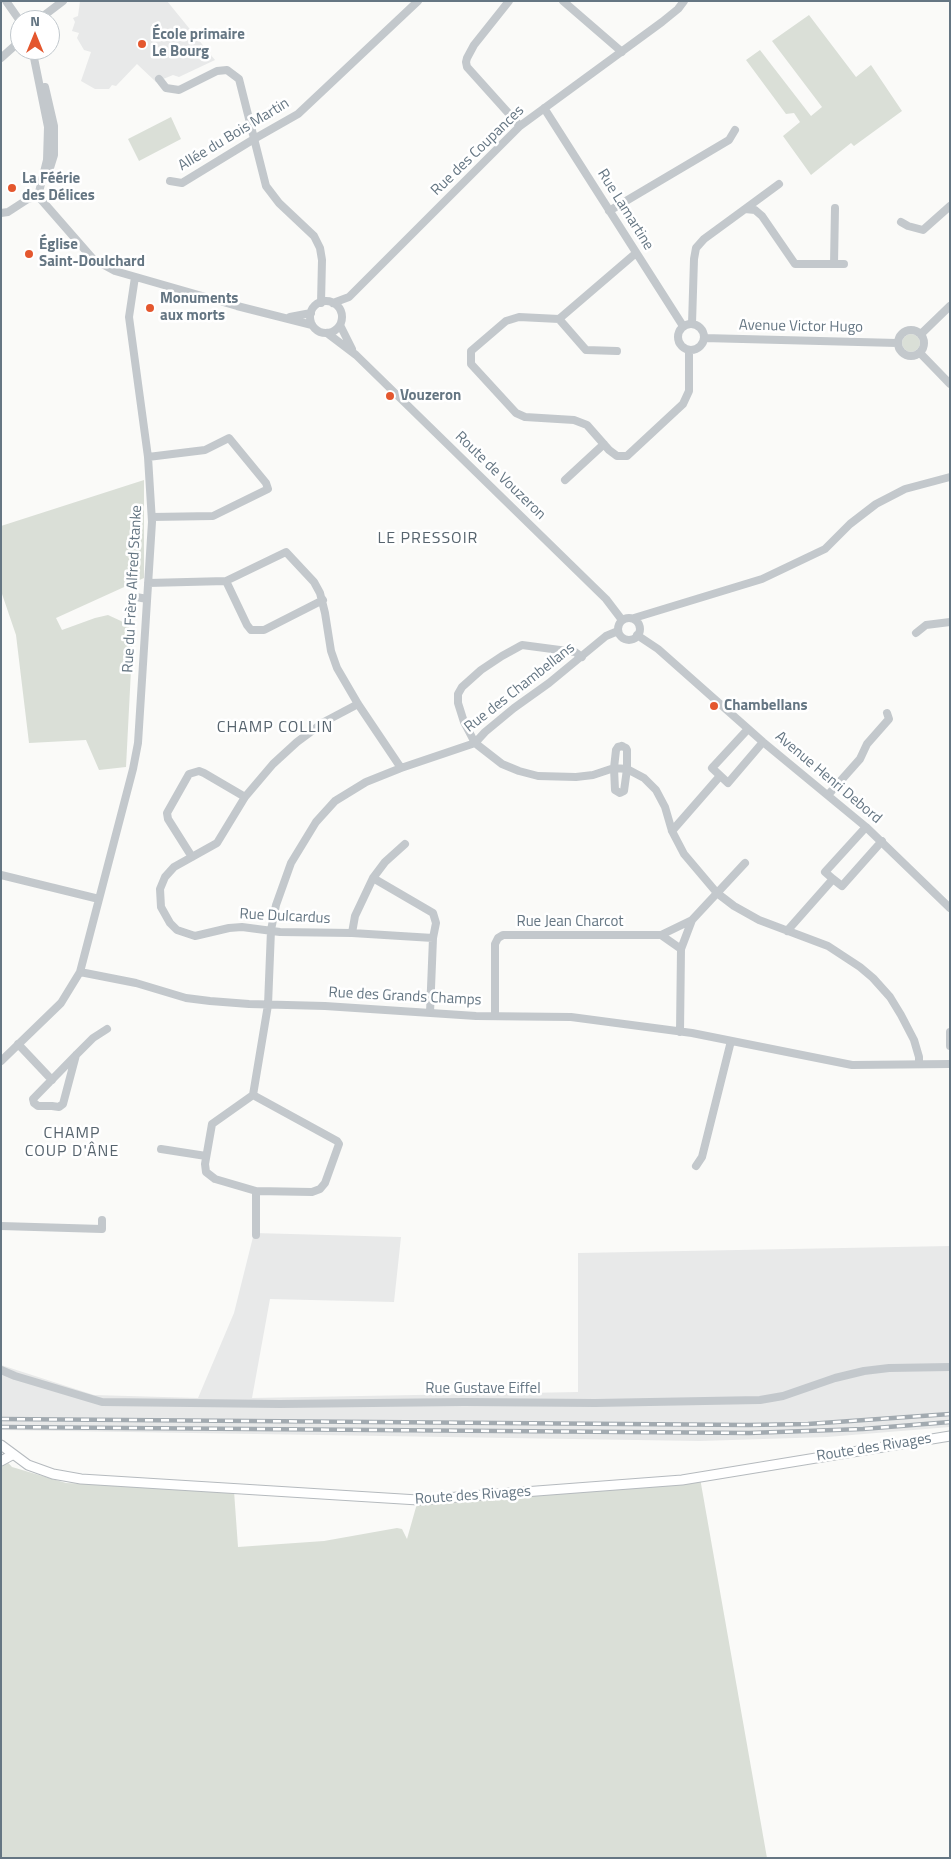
<!DOCTYPE html>
<html>
<head>
<meta charset="utf-8">
<style>
	body { margin:0 }
	#map { position:relative; width:951px; height:1859px; overflow:hidden; background:#fafaf8; font-family:"Titillium Web",sans-serif }
	canvas { display:block }
	.frame { position:absolute; inset:0; border:2px solid #657683; pointer-events:none }
	.north { position:absolute; left:10px; top:10px; width:50px; height:50px; box-sizing:border-box; background:#fff; border:1px solid #c1c8cd; border-radius:50%; rotate:0deg; font-size:14px; font-weight:700; line-height:20px; text-align:center; color:#657683 }
	.north::after { content:''; display:block; margin:auto; width:18px; height:22px; background:#e4572e; clip-path:polygon(50% 0,100% 100%,50% 72%,0 100%) }
</style>
</head>
<body>
<div id="map">
<canvas width="951" height="1859"></canvas>
<div class="frame"></div>
<div class="north">N</div>
</div>
<script>
const context = document.querySelector('canvas').getContext('2d');
context.lineJoin = 'round';
function paint(path, color) {
  context.fillStyle = color;
  context.fill(path, 'evenodd');
}
function shape(rows) {
  const path = new Path2D();
  for (const r of rows) {
    if (r.length === 3) {
      path.moveTo(r[0] + r[2], r[1]);
      path.arc(r[0], r[1], r[2], 0, 2 * Math.PI);
      continue;
    }
    path.moveTo(r[0], r[1]);
    for (let i = 2; i < r.length; i += 2) path.lineTo(r[i], r[i + 1]);
  }
  return path;
}
function strokePath(path, color, width, dash) {
  context.strokeStyle = color;
  context.lineWidth = width;
  context.lineCap = dash ? 'butt' : 'round';
  context.setLineDash(dash || []);
  context.stroke(path);
}
function write(font, color, halo, rows, align = 'center') {
  context.font = font + ' "Titillium Web",sans-serif';
  context.lineWidth = 5;
  context.setLineDash([]);
  context.textBaseline = 'middle';
  context.strokeStyle = halo;
  context.fillStyle = color;
  for (const [text, x, y, turn = 0] of rows) {
    context.save();
    context.translate(x, y);
    context.rotate((+turn || 0) * Math.PI / 180);
    context.textAlign = isNaN(turn) ? turn : align;
    if (halo) context.strokeText(text, 0, 0);
    context.fillText(text, 0, 0);
    context.restore();
  }
}
paint(shape([
	[80,1,167,1,215,60,179,77,173,75,156,82,137,64,116,86,112,85,109,89,95,89,81,81,91,52,84,50,77,38,79,33,72,31,75,22,73,18,78,16],
	[254,1233,401,1237,394,1302,270,1299,252,1398,578,1392,578,1253,950,1246,950,1427,827,1437,700,1441,1,1430,1,1365,94,1395,198,1398,234,1313]
]), '#e8e9e9');
paint(shape([
	[809,15,856,77,871,65,902,111,854,146,851,143,811,175,783,136,800,122,794,113,786,114,746,60,760,50,811,116,822,107,772,41],
	[171,117,181,139,139,161,128,139],
	[911,343,9],
	[144,480,144,578,56,618,62,630,95,618,108,615,121,621,133,631,126,767,99,770,86,740,29,743,16,635,1,591,1,526],
	[1,1455,12,1467,66,1483,234,1491,238,1547,324,1541,397,1528,402,1529,407,1539,418,1500,700,1478,767,1858,1,1858]
]), '#dadfd7');
const major = shape([
	[1,1445,28,1465,53,1474,81,1479,418,1500,682,1480,950,1436],
	[1,1461,12,1455]
]);
strokePath(major, '#b5babe', 11);
strokePath(shape([
	[6,1,20,21],
	[509,1,474,45,467,58,466,62,467,67,520,126],
	[563,1,622,52],
	[38,20,63,1],
	[33,53,48,127,47,160,38,196],
	[1,58,20,41],
	[159,79,166,88,179,90,217,71,227,70,239,79,266,186,279,203,314,236,320,248,322,260,321,303],
	[45,87,54,126,54,155,49,171],
	[544,108,683,326],
	[170,181,182,183,254,139,298,114,418,1],
	[38,196,93,259,115,271,237,306,312,325],
	[745,209,779,184],
	[609,211,729,140,735,130],
	[1,213,8,212,28,199,38,196],
	[901,222,908,226,923,230,950,206],
	[636,253,559,319,519,317,506,321,471,351,471,364,516,413,525,417,574,420,587,425,609,450,617,456,627,456,683,404,689,391,689,350],
	[834,264,835,208],
	[326,317,16],
	[333,303,349,297,520,126,662,22,678,9,684,1],
	[290,317,311,313],
	[559,319,586,350,617,351],
	[691,337,13],
	[692,324,694,259,696,248,704,239,745,209,755,210,762,216,795,264,844,264],
	[340,325,352,349],
	[911,343,13],
	[327,333,356,355,606,599,622,620],
	[921,334,950,306],
	[704,338,897,343],
	[920,353,950,384],
	[148,457,205,450,229,438,266,483,268,489,213,516,152,517],
	[565,480,604,444],
	[226,581,247,625,251,630,264,630,323,600],
	[148,583,226,581,286,552,314,582,320,593,325,613,331,651,337,668,358,704,401,768],
	[131,596,147,599],
	[634,618,762,579,825,549,850,524,876,504,905,489,950,477],
	[629,629,11],
	[916,633,926,625,950,622],
	[637,635,658,649,763,742,866,827,950,908],
	[582,657,575,652,522,645,502,656,481,670,462,687,458,694,458,703,464,722,475,743,502,764,519,771,538,776,576,777,593,775,614,768,627,769,644,778,656,790,665,807,672,831,684,854,717,893,734,906,759,920,828,946,860,967,873,978,890,997,901,1015,914,1040,919,1057,919,1064],
	[358,704,324,722,297,742,273,764,245,797,217,843,174,867,165,877,160,889,161,907,170,923,177,930,195,936,229,928,242,927,280,932,352,933,433,938,430,1013],
	[748,729,712,768,728,783,763,742],
	[622,746,626,748,627,750,627,769,624,791,620,793,615,790,614,768,616,750,618,747,622,746],
	[828,795,860,759,867,744,889,719,887,713],
	[866,827,825,872,833,879,842,886,882,841],
	[672,831,720,776],
	[192,857,168,819,167,813,189,774,199,771,204,773,245,797],
	[1,875,99,899],
	[373,878,433,913,436,923,433,938],
	[787,931,833,879],
	[352,933,355,916,373,878,385,862,405,844],
	[661,935,692,920],
	[681,949,692,920,745,863],
	[80,972,136,983,186,998,210,1001,249,1004,325,1006,476,1016,571,1017,692,1033,852,1065,950,1064],
	[495,1015,495,944,498,938,503,935,661,935,681,949,680,1032],
	[950,1032,950,1046],
	[18,1044,52,1080],
	[76,1055,63,1104,59,1107,52,1106,38,1106,34,1103,33,1099,76,1055,93,1038,107,1029],
	[1,1061,61,1003,80,972,133,769,138,743,152,522,148,457,129,317,135,277],
	[253,1095,268,1005,271,930,276,905,291,863,316,822,335,801,366,782,401,768,475,743,485,732,514,708,549,683,606,636,618,631],
	[253,1095,337,1141,339,1144,325,1183,320,1189,312,1192,256,1191,215,1179,206,1172,205,1164,212,1124,253,1095],
	[161,1149,206,1156],
	[696,1166,702,1157,731,1041],
	[256,1191,256,1235],
	[1,1226,102,1229,102,1220],
	[1,1370,15,1376,102,1402,280,1404,464,1402,595,1403,760,1400,783,1396,835,1378,864,1371,889,1368,950,1367]
]), '#c3c8cc', 8);
strokePath(major, '#fff', 9);
const rail = shape([
	[1,1419,748,1425,808,1424,950,1414],
	[1,1427,749,1433,863,1429,950,1422]
]);
strokePath(rail, '#a2aab0', 4.5);
strokePath(rail, '#fff', 2.5, [8]);
for (const [x, y, r, color] of [
	[142,44,5,"#e4572e"],
	[12,188,5,"#e4572e"],
	[29,254,5,"#e4572e"],
	[150,308,5,"#e4572e"],
	[390,396,5,"#e4572e"],
	[714,706,5,"#e4572e"]
]) {
  const dot = new Path2D();
  dot.arc(x, y, r, 0, 2 * Math.PI);
  context.fillStyle = color;
  context.fill(dot);
  strokePath(dot, '#fff', 2);
}
write('bold 15px', '#657683', '#fff', [
	["École primaire",152,35],
	["Le Bourg",152,52],
	["La Féérie",22,179],
	["des Délices",22,196],
	["Église",39,245],
	["Saint-Doulchard",39,262],
	["Monuments",160,299],
	["aux morts",160,316],
	["Vouzeron",400,396],
	["Chambellans",724,706]
], 'left');
write('15px', '#657683', '#fff', [
	["Allée du Bois Martin",234,135,-31],
	["Rue des Coupances",478,151,-44],
	["Rue Lamartine",625,210,58],
	["Avenue Victor Hugo",801,327,1],
	["Route de Vouzeron",500,476,44],
	["Rue du Frère Alfred Stanke",133,589,-87],
	["Rue des Chambellans",520,688,-38],
	["Avenue Henri Debord",828,778,40],
	["Rue Dulcardus",285,917,3],
	["Rue Jean Charcot",570,922],
	["Rue des Grands Champs",405,997,3],
	["Rue Gustave Eiffel",483,1389],
	["Route des Rivages",874,1448,-9],
	["Route des Rivages",473,1496,-4]
]);
context.letterSpacing = '1px';
write('16px', '#57646e', '#fff', [
	["LE PRESSOIR",428,539],
	["CHAMP COLLIN",275,728],
	["CHAMP",72,1134],
	["COUP D'ÂNE",72,1152]
]);
context.letterSpacing = '0px';
</script>
</body>
</html>
